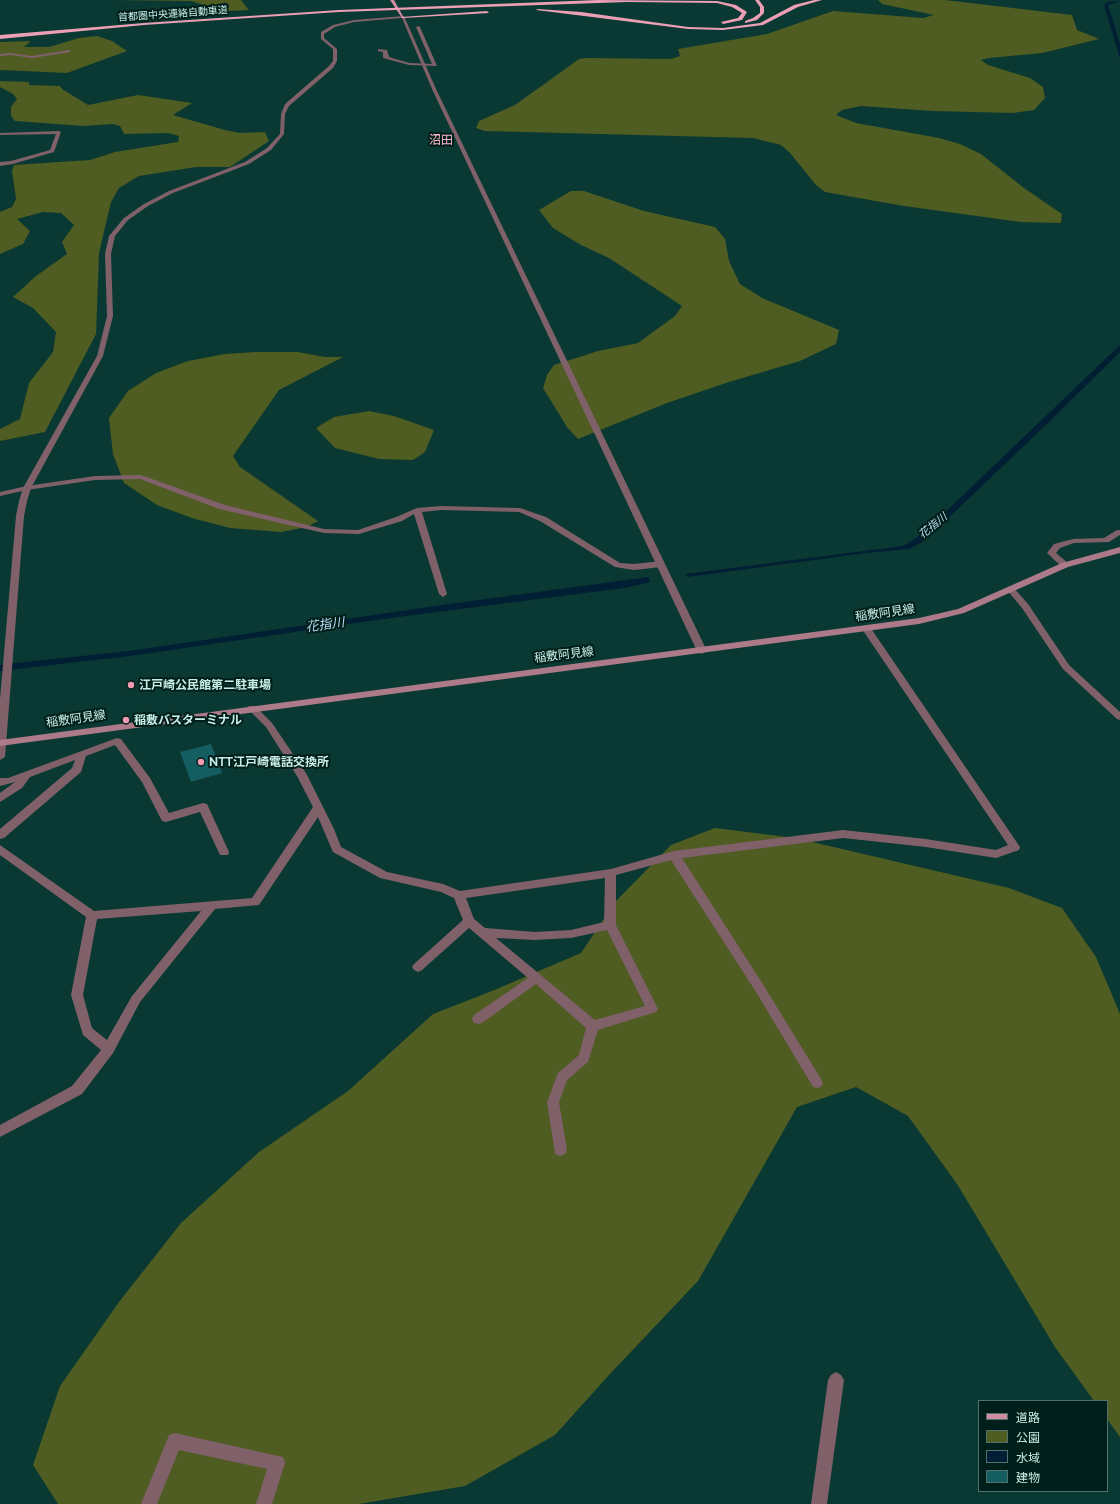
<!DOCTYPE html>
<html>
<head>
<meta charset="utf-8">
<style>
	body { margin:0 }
	#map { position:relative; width:1120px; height:1504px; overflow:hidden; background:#093932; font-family:Raleway,"Noto Sans JP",sans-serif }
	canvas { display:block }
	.legend { position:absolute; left:978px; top:1400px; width:130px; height:92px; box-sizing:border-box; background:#001f1a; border:1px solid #50726c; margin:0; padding:5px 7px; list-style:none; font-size:12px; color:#c8efe7 }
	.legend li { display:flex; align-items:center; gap:8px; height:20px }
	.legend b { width:20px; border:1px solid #50726c }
</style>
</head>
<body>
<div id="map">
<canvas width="1120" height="1504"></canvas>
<ul class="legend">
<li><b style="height:5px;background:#ce8da0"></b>道路</li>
<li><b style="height:11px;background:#4f5c22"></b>公園</li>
<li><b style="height:11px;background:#001e34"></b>水域</li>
<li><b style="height:11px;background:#145d61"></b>建物</li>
</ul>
</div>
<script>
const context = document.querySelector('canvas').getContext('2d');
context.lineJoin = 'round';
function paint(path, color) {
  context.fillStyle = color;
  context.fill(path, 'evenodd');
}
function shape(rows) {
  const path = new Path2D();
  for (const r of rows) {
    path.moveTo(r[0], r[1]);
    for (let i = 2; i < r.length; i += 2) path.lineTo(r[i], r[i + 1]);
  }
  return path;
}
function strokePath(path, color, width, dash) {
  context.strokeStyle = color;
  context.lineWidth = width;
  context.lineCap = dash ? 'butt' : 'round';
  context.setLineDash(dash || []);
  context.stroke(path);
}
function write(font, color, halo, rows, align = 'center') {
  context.font = font + ' Raleway,"Noto Sans JP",sans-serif';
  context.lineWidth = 4;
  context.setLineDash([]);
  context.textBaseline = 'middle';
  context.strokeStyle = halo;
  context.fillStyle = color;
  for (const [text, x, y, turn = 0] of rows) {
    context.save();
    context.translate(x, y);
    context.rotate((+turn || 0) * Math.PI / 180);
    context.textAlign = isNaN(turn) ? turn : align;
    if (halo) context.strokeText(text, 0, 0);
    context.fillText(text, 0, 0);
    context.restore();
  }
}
paint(shape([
	[113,0,241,0,249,10,211,12,210,9,201,4,191,1],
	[878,0,945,0,1072,15,1077,30,1099,39,1042,53,989,58,981,60,988,65,1030,78,1043,87,1045,98,1034,110,1013,113,933,111,861,106,842,110,836,115,856,123,939,138,960,144,981,154,1024,188,1062,214,1061,223,1021,222,904,206,825,192,816,185,790,153,781,145,753,138,485,131,476,128,479,121,515,105,579,59,587,58,671,59,680,56,678,49,767,34,833,11,923,18,934,15,882,4],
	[97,36,112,41,127,51,67,73,0,70,0,42,31,41,24,47,49,47,79,38],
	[0,81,29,82,29,85,60,86,62,89,88,105,138,95,192,103,173,115,225,130,240,133,265,132,269,141,230,167,196,167,139,176,119,188,111,202,99,253,96,334,45,432,0,441,0,429,20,419,29,383,53,352,56,332,33,308,13,297,36,276,67,254,62,242,74,225,61,213,43,212,17,219,30,231,23,244,0,254,0,212,12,207,16,199,12,171,14,165,90,160,115,152,178,142,179,136,168,133,124,134,120,126,113,124,83,126,15,121,11,116,11,107,17,99,13,94,0,87],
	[571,191,584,191,644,211,715,227,725,239,729,261,740,284,762,298,839,330,836,344,800,361,729,382,667,403,578,439,567,427,543,388,547,375,554,365,598,351,638,343,675,316,682,306,609,258,581,245,553,228,539,210],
	[256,352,298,352,325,357,343,357,279,390,233,456,240,467,318,521,307,527,281,532,230,528,192,518,157,505,124,483,113,454,109,418,128,391,156,373,188,361,225,354],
	[369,411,394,416,434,430,425,452,413,460,379,459,335,448,316,428,334,417],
	[715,828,795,838,1009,888,1062,908,1096,957,1120,1014,1120,1437,1107,1419,1107,1401,1094,1401,1055,1347,957,1184,908,1116,856,1087,797,1107,698,1281,609,1375,555,1435,465,1486,359,1504,58,1504,33,1465,60,1386,119,1302,181,1223,259,1152,348,1091,433,1014,492,991,581,953,615,902,671,845]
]), '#4f5c22');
paint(shape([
	[1120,1,1108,5,1120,44,1120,59,1104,5,1107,2],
	[1120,345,1120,352,1050,421,943,523,922,542,909,549,866,553,687,577,686,575,685,574,903,546,916,538,936,521],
	[648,577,651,582,624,588,398,617,130,656,0,671,0,665,16,663,129,651,442,605]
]), '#001e34');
paint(shape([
	[211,744,222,773,191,782,180,752]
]), '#145d61');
paint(shape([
	[418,26,420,27,437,66,409,65,383,58,383,52,378,51,378,49,387,50,389,57,409,63,432,64,416,27,418,26],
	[69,50,71,52,32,58,11,55,0,56,0,54,11,53,32,56,69,50],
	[59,131,61,132,54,152,13,164,0,166,0,162,11,161,50,150,56,134,0,135,0,133,59,131],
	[141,475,225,505,324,529,358,530,396,517,417,508,441,506,520,508,546,517,620,563,634,564,661,561,665,564,661,567,634,570,615,567,540,521,519,512,441,510,422,512,447,594,443,597,439,594,414,514,402,521,359,534,324,533,219,509,140,479,95,480,27,490,0,496,0,492,27,486,95,476,141,475],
	[1117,530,1120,530,1120,535,1109,542,1074,543,1060,548,1056,553,1068,563,1068,567,1062,567,1047,553,1054,544,1073,539,1104,538,1117,530],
	[1011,587,1014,588,1028,604,1069,665,1120,712,1120,720,1117,719,1063,669,1022,608,1007,590,1011,587],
	[867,626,870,627,1020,847,1019,850,996,858,926,847,843,838,682,858,764,986,821,1079,823,1083,821,1087,817,1088,813,1087,756,992,671,860,616,875,616,925,658,1009,656,1012,598,1030,588,1062,567,1080,559,1102,567,1150,565,1154,560,1156,555,1154,547,1102,558,1073,579,1055,586,1028,536,984,482,1023,478,1024,474,1023,472,1019,474,1015,528,978,469,928,422,970,418,972,414,970,412,967,414,964,463,920,454,898,441,892,380,878,333,852,318,817,259,905,215,909,140,1002,113,1053,82,1094,0,1137,0,1125,72,1086,101,1050,83,1035,71,995,86,917,0,855,0,845,94,911,252,898,313,807,297,776,266,727,247,708,249,706,255,706,272,723,306,773,334,829,341,847,387,872,443,884,460,891,611,869,674,851,843,830,926,839,996,850,1008,845,862,629,867,626],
	[605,878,604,922,571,930,535,932,485,928,474,919,466,898,605,878],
	[201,911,132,996,107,1040,92,1028,83,995,97,919,201,911],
	[607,930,645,1006,595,1020,496,938,535,940,571,938,607,930],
	[117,738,121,739,150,778,169,813,203,803,207,804,229,852,228,855,220,855,200,812,166,822,162,821,142,782,115,745,86,756,81,772,4,838,0,839,0,829,72,768,75,760,30,777,22,788,0,802,0,793,15,782,0,786,0,778,8,778,117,738],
	[836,1372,841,1375,844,1380,827,1504,811,1504,828,1380,831,1375,836,1372],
	[175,1433,283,1457,285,1463,272,1504,256,1504,267,1469,179,1450,157,1504,141,1504,169,1435,175,1433]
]), '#806069');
paint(shape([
	[404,16,436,89,707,651,702,654,697,651,432,89,402,18,354,22,335,27,324,34,324,38,337,49,337,61,333,68,289,106,285,114,284,134,271,150,249,164,173,193,148,206,128,220,115,236,111,254,113,316,103,356,31,488,27,501,24,516,5,757,0,760,0,699,16,516,19,501,23,488,97,356,107,316,105,254,109,236,124,218,144,204,169,191,245,162,267,148,280,134,281,114,285,104,329,66,333,61,333,49,321,39,321,32,333,25,354,20,404,16]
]), '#806069');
paint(shape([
	[1120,547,1120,553,1068,567,964,613,919,624,0,746,0,740,919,618,958,609,1062,563,1120,547]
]), '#ac7a88');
paint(shape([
	[390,0,394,0,404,18,402,18,390,0]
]), '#ce8da0');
paint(shape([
	[598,0,717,1,736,5,747,12,742,20,723,24,721,22,738,18,742,13,732,7,717,3,627,2,339,12,144,25,0,39,0,35,144,23,339,10,598,0],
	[755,0,759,0,764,7,764,13,757,20,745,23,745,21,753,18,760,13,760,7,755,0],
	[814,0,822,0,798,7,763,25,723,30,688,29,536,10,538,9,581,12,688,27,723,28,760,23,794,5,814,0],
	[487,11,489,13,403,18,401,17,487,11]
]), '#ec9fb5');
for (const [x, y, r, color] of [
	[131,685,4,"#f19ab3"],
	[126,720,4,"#f19ab3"],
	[201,762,4,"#f19ab3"]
]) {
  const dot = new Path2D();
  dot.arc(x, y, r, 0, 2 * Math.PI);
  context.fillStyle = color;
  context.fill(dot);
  strokePath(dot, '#001f1a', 1.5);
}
write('10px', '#c8efe7', '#001f1a', [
	["首都圏中央連絡自動車道",173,14,-4]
]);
write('italic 11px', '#b7d9f2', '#001f1a', [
	["花指川",933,526,-39]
]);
write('12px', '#f9b7c9', '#001f1a', [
	["沼田",441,140]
]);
write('12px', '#c8efe7', '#001f1a', [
	["稲敷阿見線",885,613,-8],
	["稲敷阿見線",564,655,-7],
	["稲敷阿見線",76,719,-8]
]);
write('bold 12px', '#c8efe7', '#001f1a', [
	["江戸崎公民館第二駐車場",139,685],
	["稲敷バスターミナル",134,720],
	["NTT江戸崎電話交換所",209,762]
], 'left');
write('italic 13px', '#b7d9f2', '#001f1a', [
	["花指川",325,625,-8]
]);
</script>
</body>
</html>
